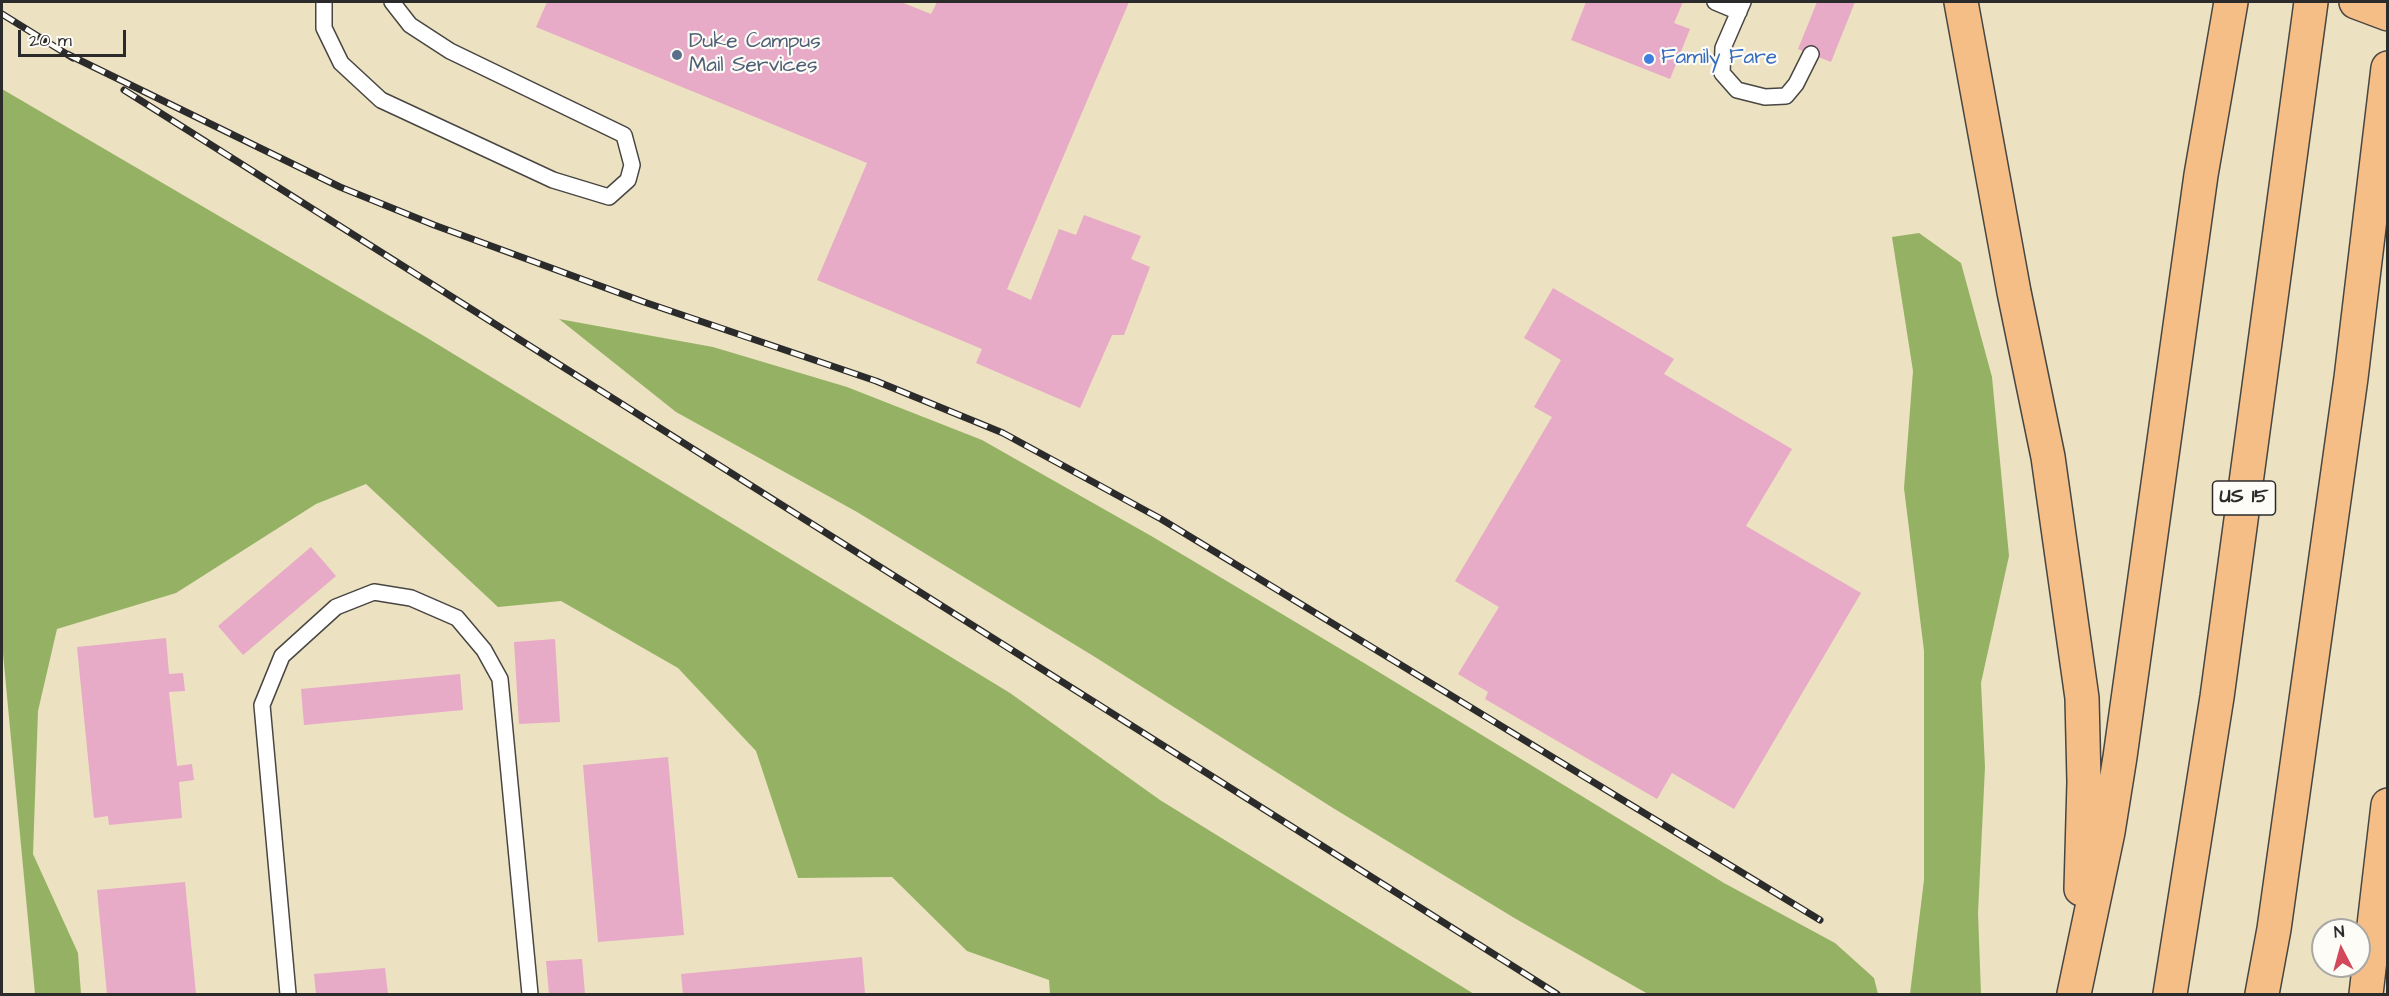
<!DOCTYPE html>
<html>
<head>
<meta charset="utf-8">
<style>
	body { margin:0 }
	#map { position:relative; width:2389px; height:996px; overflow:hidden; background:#ece1c1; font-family:"Architects Daughter",sans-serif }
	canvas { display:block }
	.frame { position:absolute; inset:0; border:3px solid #2b2b2b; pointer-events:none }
	.north { position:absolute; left:2311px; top:918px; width:60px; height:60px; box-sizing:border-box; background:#fdfcf7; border:2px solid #a9a8a5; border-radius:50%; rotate:354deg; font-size:16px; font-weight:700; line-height:24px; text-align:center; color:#2b2b2b }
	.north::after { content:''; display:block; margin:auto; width:21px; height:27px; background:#d1495b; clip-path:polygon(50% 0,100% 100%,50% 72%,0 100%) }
	.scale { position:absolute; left:18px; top:30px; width:108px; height:27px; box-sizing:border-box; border:3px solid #2b2b2b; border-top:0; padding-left:8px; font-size:18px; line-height:21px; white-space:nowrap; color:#2b2b2b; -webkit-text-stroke:4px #fdfcf7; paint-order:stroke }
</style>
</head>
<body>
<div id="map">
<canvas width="2389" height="996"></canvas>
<div class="frame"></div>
<div class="north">N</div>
<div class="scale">20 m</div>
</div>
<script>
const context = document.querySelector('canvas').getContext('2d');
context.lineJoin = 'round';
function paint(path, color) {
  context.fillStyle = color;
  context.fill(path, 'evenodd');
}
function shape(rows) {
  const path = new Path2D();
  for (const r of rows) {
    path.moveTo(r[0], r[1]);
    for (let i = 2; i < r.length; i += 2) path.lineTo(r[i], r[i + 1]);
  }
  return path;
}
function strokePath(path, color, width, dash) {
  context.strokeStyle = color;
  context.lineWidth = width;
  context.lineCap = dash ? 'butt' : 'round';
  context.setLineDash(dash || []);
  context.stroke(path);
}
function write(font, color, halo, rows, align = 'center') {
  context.font = font + ' "Architects Daughter",sans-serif';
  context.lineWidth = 4.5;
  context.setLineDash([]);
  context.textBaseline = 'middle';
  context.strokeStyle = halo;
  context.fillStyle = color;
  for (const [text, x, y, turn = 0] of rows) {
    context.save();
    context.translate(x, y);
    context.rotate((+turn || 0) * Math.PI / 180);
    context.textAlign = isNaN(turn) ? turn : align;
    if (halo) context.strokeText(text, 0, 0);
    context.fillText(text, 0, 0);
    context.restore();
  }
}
paint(shape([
	[2,89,424,336,1010,693,1160,800,1474,994,1050,994,1049,980,967,951,892,877,798,878,756,751,678,668,561,601,498,607,366,484,316,504,176,593,57,629,38,711,33,854,78,953,81,994,35,994,2,643],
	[1919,233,1961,263,1992,377,2009,556,1981,683,1985,767,1978,913,1981,994,1910,994,1924,880,1924,651,1904,488,1913,371,1892,237],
	[559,319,713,347,847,387,982,440,1153,537,1364,663,1724,883,1835,943,1874,978,1878,994,1648,994,1516,919,1333,808,1095,657,857,512,676,412]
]), '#95b264');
paint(shape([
	[547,2,901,2,931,14,937,2,1129,2,1007,289,1031,300,1059,229,1076,235,1084,215,1141,236,1131,259,1150,267,1124,335,1112,335,1080,408,976,363,982,349,817,280,867,163,536,27],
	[1586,2,1683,2,1674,23,1690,29,1670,79,1571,40],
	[1817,2,1855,2,1831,62,1798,49],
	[1553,288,1674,359,1664,374,1792,449,1746,526,1861,593,1734,809,1672,773,1657,799,1485,699,1488,692,1458,674,1499,607,1455,581,1552,417,1534,407,1561,360,1524,338],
	[311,547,336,576,243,655,218,626],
	[166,638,169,674,183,673,185,691,169,692,177,766,192,764,194,780,179,782,182,818,109,825,108,816,94,818,77,647],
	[555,639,560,722,519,724,514,642],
	[460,674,463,710,304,725,301,689],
	[668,757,684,935,598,942,583,765],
	[185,882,196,994,107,994,97,890],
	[862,957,865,994,683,994,681,974],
	[582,959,585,994,549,994,546,961],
	[385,968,388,994,316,994,314,974]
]), '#e7aac7');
const lane = shape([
	[324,2,324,28,341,63,381,100,553,180,609,197,628,180,632,165,624,135,450,51,410,25,392,2],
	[1715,2,1739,12],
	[1743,2,1723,48,1722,73,1737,90,1765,97,1786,96,1796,84,1811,54],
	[288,994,262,705,282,656,336,607,374,592,411,598,457,618,484,650,500,679,530,994]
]);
const primary = shape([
	[2356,2,2388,14]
]);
const highway = shape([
	[1961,2,2014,292,2048,457,2082,698,2084,782,2081,889],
	[2074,994,2108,832,2120,757,2201,175,2231,2],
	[2170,994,2217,697,2311,2],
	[2262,994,2274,929,2351,378,2388,68],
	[2366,994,2388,805]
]);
strokePath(lane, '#484642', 18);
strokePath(primary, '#484642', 36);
strokePath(highway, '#484642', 36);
strokePath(lane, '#fff', 15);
strokePath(primary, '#f6be87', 33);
strokePath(highway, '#f6be87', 33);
const rail = shape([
	[2,14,73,58],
	[67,54,340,187,434,225,644,302,876,381,1003,433,1161,519,1820,920],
	[124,90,1557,994]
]);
strokePath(rail, '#2b2b2b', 7);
strokePath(rail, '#fdfcf7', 4.5, [14]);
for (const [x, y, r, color] of [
	[677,55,6,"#5c6f8a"],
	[1649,59,6,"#3f7fe0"]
]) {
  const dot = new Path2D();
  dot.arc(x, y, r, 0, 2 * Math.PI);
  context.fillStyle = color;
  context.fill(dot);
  strokePath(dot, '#fdfcf7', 2);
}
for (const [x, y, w] of [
	[2244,498,63]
]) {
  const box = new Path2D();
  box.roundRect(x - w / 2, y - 17, w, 34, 4.5);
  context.fillStyle = '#fdfcf7';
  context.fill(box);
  strokePath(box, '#2b2b2b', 1.5);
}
write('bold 20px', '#2b2b2b', null, [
	["US 15",2244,498]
]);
write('21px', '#4e5e75', '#fdfcf7', [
	["Duke Campus",689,43],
	["Mail Services",689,67]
], 'left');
write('21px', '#366cbe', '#fdfcf7', [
	["Family Fare",1661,59]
], 'left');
</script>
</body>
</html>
